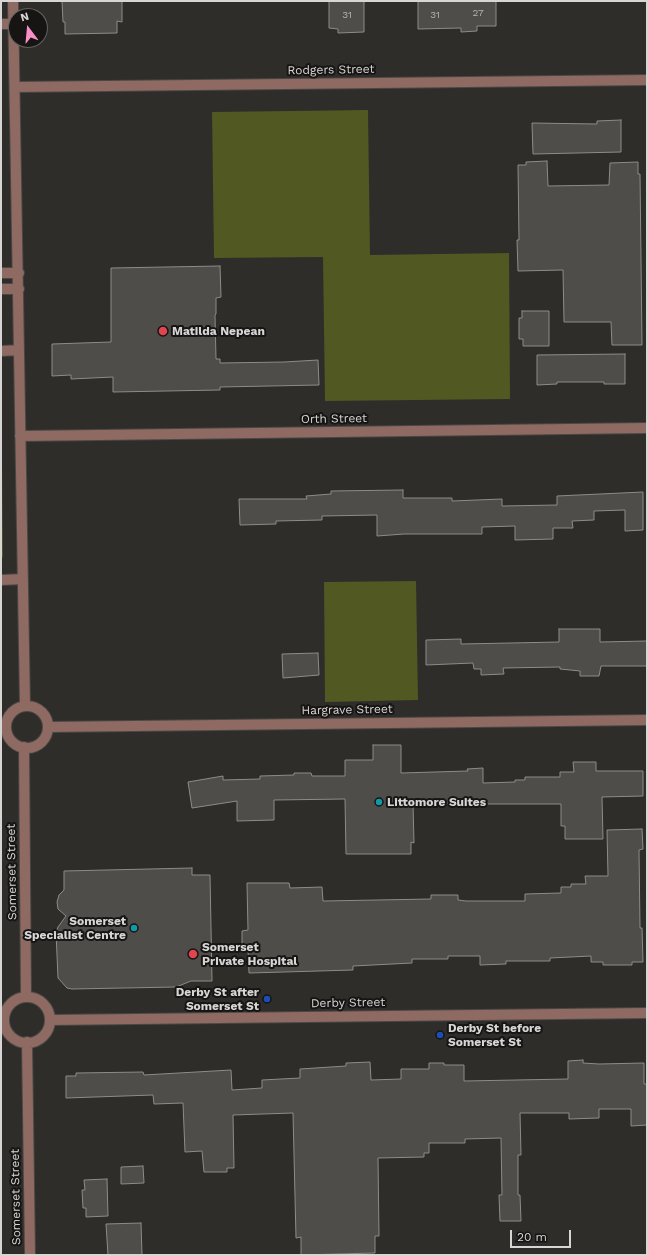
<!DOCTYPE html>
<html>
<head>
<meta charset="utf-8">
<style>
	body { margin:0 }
	#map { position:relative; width:648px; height:1256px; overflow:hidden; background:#2e2d2a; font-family:"Work Sans",sans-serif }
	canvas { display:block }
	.frame { position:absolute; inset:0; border:2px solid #d7d6d4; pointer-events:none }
	.north { position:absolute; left:8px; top:8px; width:40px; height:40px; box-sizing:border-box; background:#161514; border:1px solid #636261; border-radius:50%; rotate:344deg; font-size:11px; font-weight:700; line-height:16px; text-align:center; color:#d7d6d4 }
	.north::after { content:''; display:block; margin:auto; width:14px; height:18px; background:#f98fc8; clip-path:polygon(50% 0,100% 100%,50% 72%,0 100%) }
	.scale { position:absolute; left:510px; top:1230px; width:61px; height:18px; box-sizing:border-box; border:2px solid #d7d6d4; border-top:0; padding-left:5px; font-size:12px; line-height:14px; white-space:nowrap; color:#d7d6d4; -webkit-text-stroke:3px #161514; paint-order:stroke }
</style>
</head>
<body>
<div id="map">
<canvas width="648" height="1256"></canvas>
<div class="frame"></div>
<div class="north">N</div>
<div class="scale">20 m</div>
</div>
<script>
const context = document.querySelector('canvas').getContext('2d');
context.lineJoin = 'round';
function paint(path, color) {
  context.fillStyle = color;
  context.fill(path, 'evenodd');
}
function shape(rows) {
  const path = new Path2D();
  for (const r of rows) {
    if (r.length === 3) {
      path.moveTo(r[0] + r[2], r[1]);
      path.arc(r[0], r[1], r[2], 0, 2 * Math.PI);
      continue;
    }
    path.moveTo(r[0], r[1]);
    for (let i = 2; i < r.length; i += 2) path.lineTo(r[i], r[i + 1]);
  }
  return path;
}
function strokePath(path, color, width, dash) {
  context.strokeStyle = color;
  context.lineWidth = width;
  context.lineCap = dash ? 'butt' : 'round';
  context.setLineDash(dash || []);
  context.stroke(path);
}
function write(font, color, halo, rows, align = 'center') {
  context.font = font + ' "Work Sans",sans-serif';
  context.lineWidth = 4;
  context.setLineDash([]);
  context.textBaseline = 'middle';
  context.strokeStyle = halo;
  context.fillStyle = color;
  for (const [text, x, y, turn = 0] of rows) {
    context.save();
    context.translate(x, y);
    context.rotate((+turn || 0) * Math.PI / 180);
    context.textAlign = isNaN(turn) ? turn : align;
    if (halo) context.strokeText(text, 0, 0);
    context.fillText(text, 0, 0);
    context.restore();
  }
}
paint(shape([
	[368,110,370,255,509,253,510,399,325,401,323,257,214,258,212,112],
	[1,369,3,556,1,561],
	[416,581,418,700,325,702,324,582]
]), '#515822');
const building = shape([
	[62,1,122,1,122,22,117,21,117,33,65,34,65,22,63,22,62,1],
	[329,1,364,1,364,32,338,33,338,29,329,28,329,1],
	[418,1,496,1,496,26,477,26,477,31,461,32,461,28,418,29,418,1],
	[621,120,621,152,533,154,532,123,597,124,597,121,621,120],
	[547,161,548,186,609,185,610,163,638,162,638,174,640,174,642,345,612,345,611,322,564,322,563,270,518,271,517,240,519,240,518,165,526,165,526,162,547,161],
	[220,266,221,297,216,298,216,314,215,315,216,359,220,359,220,363,284,362,318,360,319,385,220,387,220,390,113,392,113,377,71,379,71,375,52,376,52,344,111,342,111,268,220,266],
	[522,311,549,311,549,346,523,346,523,339,519,339,519,318,522,318,522,311],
	[625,354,625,384,604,384,604,382,557,382,557,384,537,385,537,355,625,354],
	[403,490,403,498,452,498,452,501,502,499,502,506,557,505,557,496,643,492,643,530,625,531,625,510,594,511,594,520,572,521,573,528,553,528,553,539,515,540,515,526,482,527,482,534,404,534,377,536,377,515,322,516,322,520,276,521,276,524,240,525,239,499,307,499,306,496,331,494,331,491,403,490],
	[559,629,600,629,600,642,647,641,647,666,601,666,599,676,580,676,580,671,560,669,560,667,503,668,504,674,481,675,481,669,474,669,473,663,426,665,426,640,461,639,461,644,559,642,559,629],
	[318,653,319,675,283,678,282,654,318,653],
	[373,745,401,745,401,773,468,771,467,769,483,768,483,783,515,782,515,780,525,780,525,777,560,777,560,772,574,772,573,762,596,762,596,771,643,771,643,796,602,797,603,839,565,839,565,826,561,826,561,804,413,804,414,843,411,842,411,854,346,854,345,799,274,800,274,820,237,821,237,801,192,808,188,782,223,776,223,780,260,779,260,776,294,775,294,773,311,773,312,776,345,776,345,760,373,760,373,745],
	[642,829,643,849,639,850,640,928,642,928,643,962,632,962,632,965,603,965,603,962,591,962,591,956,550,958,550,961,506,961,506,964,480,965,480,956,448,956,448,959,412,959,412,963,353,966,353,970,249,973,248,950,242,950,242,931,248,930,247,883,289,883,290,888,322,887,323,901,431,899,431,895,458,895,458,900,466,901,525,901,525,894,561,893,561,887,571,887,571,884,586,884,585,876,608,876,607,830,642,829],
	[192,868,192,875,210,875,212,981,191,981,176,987,72,989,67,988,58,978,56,932,58,927,66,916,58,909,57,902,59,895,64,890,64,871,192,868],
	[583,1060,583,1063,599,1064,644,1063,644,1084,647,1084,647,1125,631,1126,631,1109,599,1109,599,1118,569,1119,569,1113,520,1113,521,1155,518,1155,518,1195,520,1195,521,1221,500,1221,499,1195,502,1195,501,1138,465,1139,465,1143,429,1143,429,1153,424,1153,424,1157,378,1158,379,1236,375,1236,375,1253,301,1255,301,1237,296,1238,293,1113,233,1115,234,1168,227,1168,227,1172,204,1172,202,1151,185,1152,183,1103,154,1104,153,1095,66,1098,66,1076,76,1076,76,1073,143,1072,144,1075,231,1070,232,1090,262,1088,262,1080,300,1078,300,1069,346,1066,346,1063,370,1062,371,1080,401,1079,401,1069,429,1069,429,1063,444,1063,444,1065,464,1065,464,1081,568,1079,568,1061,583,1060],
	[143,1166,144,1183,121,1184,121,1167,143,1166],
	[107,1179,108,1216,86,1217,86,1208,83,1208,82,1190,85,1190,84,1180,107,1179],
	[141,1223,142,1255,108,1255,106,1224,141,1223]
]);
paint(building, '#4e4d4a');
strokePath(building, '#8c8c89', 1);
const minor = shape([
	[13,1,25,706],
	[1,24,13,24],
	[15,87,647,80],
	[1,273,19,273],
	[1,289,19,289],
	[1,351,19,350],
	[20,436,647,428],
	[1,580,23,579],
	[27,727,21],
	[48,727,647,720],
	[24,747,26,997],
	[27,1020,23],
	[50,1020,647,1013],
	[27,1042,30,1255]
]);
strokePath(minor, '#494845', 12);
strokePath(minor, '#8e6a62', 10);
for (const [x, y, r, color] of [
	[163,331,5,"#e0444e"],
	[379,802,4,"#0f9aa8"],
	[134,928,4,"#0f9aa8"],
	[193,954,5,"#e0444e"],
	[267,999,4,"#1a4fb4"],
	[440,1035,4,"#1a4fb4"]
]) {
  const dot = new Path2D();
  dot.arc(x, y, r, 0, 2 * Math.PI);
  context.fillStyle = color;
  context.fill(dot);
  strokePath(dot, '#161514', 1.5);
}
write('10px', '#b5b4b2', null, [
	["27",478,13],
	["31",347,15],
	["31",435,15]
]);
write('12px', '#d7d6d4', '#161514', [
	["Rodgers Street",331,70,-1],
	["Orth Street",334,419,-1],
	["Hargrave Street",347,710,-1],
	["Somerset Street",12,872,-91],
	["Derby Street",348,1003,-1],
	["Somerset Street",16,1197,-91]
]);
write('bold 12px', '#d7d6d4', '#161514', [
	["Matilda Nepean",172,331],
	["Littomore Suites",387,802],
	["Somerset",126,921,"right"],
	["Specialist Centre",126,935,"right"],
	["Somerset",202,947],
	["Private Hospital",202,961],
	["Derby St after",259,992,"right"],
	["Somerset St",259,1006,"right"],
	["Derby St before",448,1028],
	["Somerset St",448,1042]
], 'left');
</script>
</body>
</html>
